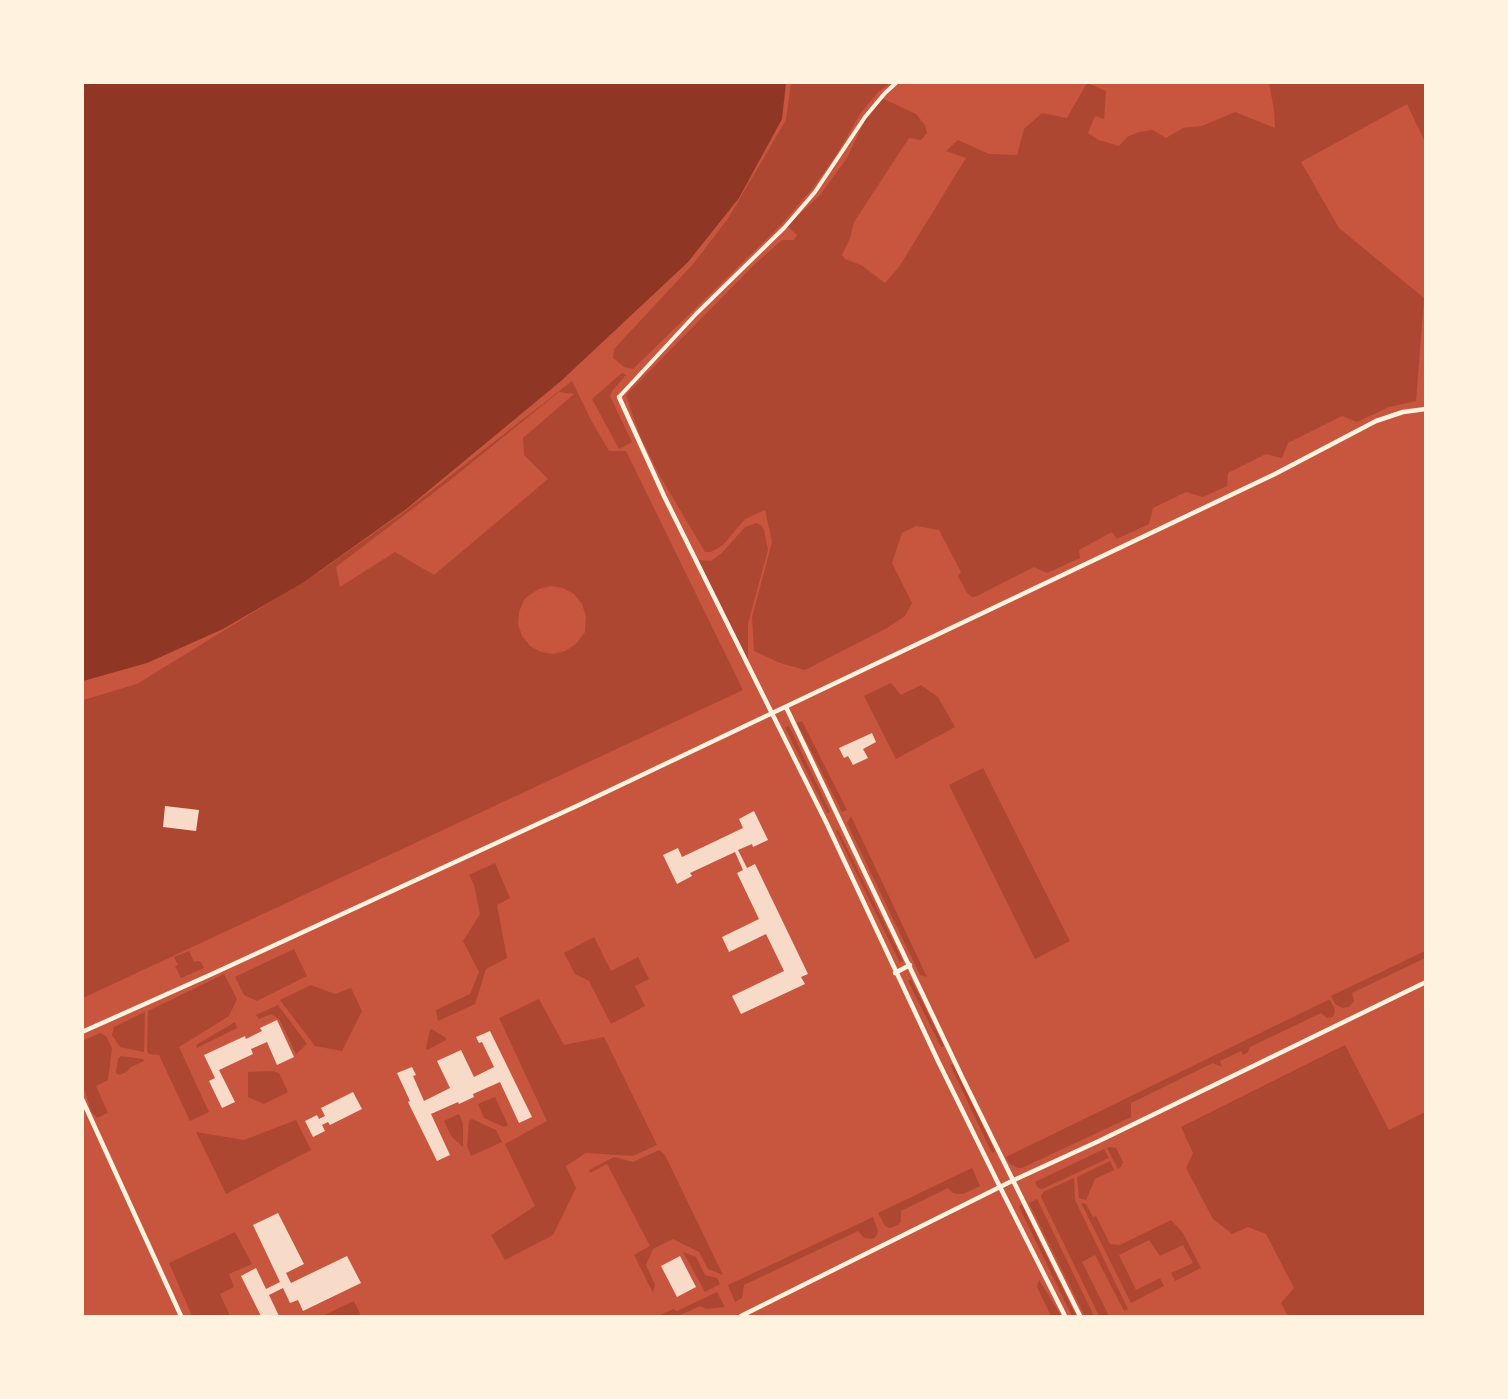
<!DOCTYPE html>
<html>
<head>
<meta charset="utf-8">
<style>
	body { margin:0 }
	#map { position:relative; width:1508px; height:1399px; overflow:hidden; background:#c8553d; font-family:Arial,sans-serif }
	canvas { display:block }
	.frame { position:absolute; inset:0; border:84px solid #fff3e0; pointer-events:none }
</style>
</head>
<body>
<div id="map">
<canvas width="1508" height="1399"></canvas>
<div class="frame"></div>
</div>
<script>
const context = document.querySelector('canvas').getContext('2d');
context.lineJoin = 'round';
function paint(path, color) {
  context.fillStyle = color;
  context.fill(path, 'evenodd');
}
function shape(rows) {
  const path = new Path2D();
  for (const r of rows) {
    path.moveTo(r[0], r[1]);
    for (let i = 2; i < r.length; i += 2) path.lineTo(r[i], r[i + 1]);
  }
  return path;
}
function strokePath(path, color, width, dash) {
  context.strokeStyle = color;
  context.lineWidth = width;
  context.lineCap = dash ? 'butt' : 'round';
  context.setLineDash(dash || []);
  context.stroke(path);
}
paint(shape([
	[791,83,890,83,878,92,860,114,837,154,812,189,781,225,633,369,624,367,613,358,614,349,694,263,729,217,786,120],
	[1087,83,1106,91,1104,119,1095,116,1088,133,1099,140,1119,146,1127,137,1139,132,1153,130,1166,138,1183,128,1202,126,1235,112,1275,128,1274,110,1269,83,1425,83,1425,142,1407,104,1301,162,1339,228,1424,298,1416,401,1389,407,1357,422,1342,416,1288,443,1282,458,1266,454,1228,473,1227,486,1203,497,1186,492,1153,508,1149,524,1117,539,1112,532,1079,550,1080,558,1047,573,1034,567,977,596,972,597,967,593,958,576,961,572,939,530,916,526,902,533,892,563,912,603,905,616,887,628,805,670,780,663,754,651,752,617,772,542,765,510,745,519,723,545,711,552,705,552,660,476,640,436,626,395,753,266,782,240,794,240,797,235,788,227,788,225,820,195,847,158,866,118,881,100,884,99,916,114,925,125,927,133,921,140,909,138,854,222,850,238,842,255,845,259,861,265,885,283,899,267,966,158,946,151,958,140,989,154,1017,155,1024,129,1042,113,1067,118],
	[622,373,626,375,612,391,610,396,632,442,619,449,592,399],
	[572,381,591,420,609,451,626,451,743,690,83,998,83,700,137,684,319,572,404,512],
	[559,392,574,394,523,438,524,455,548,479,434,575,395,552,340,587,336,567,449,481],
	[551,586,563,588,574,594,582,604,586,616,585,632,576,644,565,651,553,654,541,652,530,646,522,636,518,624,519,612,524,600,528,596,539,589],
	[756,523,761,525,764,530,768,550,748,624,748,658,745,660,697,560,711,561,722,553,745,527],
	[891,683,901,695,921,685,938,697,955,727,896,759,864,696],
	[802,721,847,810,842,812,797,723],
	[789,726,830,812,827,813,785,727],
	[983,768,1070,941,1035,959,949,785],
	[851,816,927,977,920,975,847,823],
	[838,830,903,961,900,963,836,831],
	[495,863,510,898,497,905,507,958,486,969,475,1004,438,1021,436,1010,470,994,479,972,463,941,480,914,474,885,469,875],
	[594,937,611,971,638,957,649,979,635,986,645,1006,611,1024,589,981,575,974,564,953],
	[294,949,307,976,257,1001,244,995,235,977],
	[189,951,194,962,198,961,201,962,204,968,181,978,175,966,178,965,174,957],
	[1425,951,1425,958,1352,993,1354,1001,1349,1007,1342,1008,1335,1004,1331,996],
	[224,974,237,999,229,1016,179,1047,209,1112,190,1121,159,1055,149,1054,147,1051,148,1011],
	[911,979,944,1046,941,1047,908,981],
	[311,985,335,994,351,988,362,1011,342,1051,315,1046,280,1000],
	[539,999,564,1045,604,1037,657,1145,633,1156,586,1153,566,1166,576,1188,553,1235,505,1260,491,1235,535,1206,505,1144,547,1121,499,1018],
	[1328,1000,1330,1000,1334,1008,1335,1011,1333,1017,1327,1018,1321,1013,1250,1047,1247,1053,1243,1055,1241,1051,1220,1061,1222,1067,1213,1063,1131,1103,1131,1117,1022,1168,1018,1168,1010,1164,1006,1157],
	[278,1005,307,1044,296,1054,279,1019,271,1014,259,1019,256,1015],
	[145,1012,144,1052,120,1047,112,1035,114,1027],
	[235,1022,237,1028,197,1048,196,1045],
	[432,1029,446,1038,446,1040,427,1050,426,1048,430,1030],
	[100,1033,106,1036,112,1048,108,1080,96,1086,108,1113,97,1118,91,1111,83,1085,82,1041],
	[1345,1045,1389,1130,1425,1112,1425,1316,1288,1316,1281,1303,1294,1288,1266,1234,1248,1227,1232,1234,1213,1219,1186,1168,1193,1153,1181,1127],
	[121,1056,143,1059,144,1061,129,1068,128,1071,120,1075,117,1074,116,1072,118,1059],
	[953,1064,995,1151,992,1153,950,1065],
	[273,1071,279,1073,288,1092,264,1104,248,1097,248,1072],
	[495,1097,508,1125,504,1127,484,1118,478,1104],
	[459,1114,463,1124,463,1147,451,1136,444,1121],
	[472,1119,496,1130,502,1142,471,1156,467,1146,469,1121],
	[296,1120,311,1150,226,1194,196,1132,244,1140],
	[1110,1147,1116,1148,1123,1162,1121,1167,1118,1169,1107,1148],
	[1104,1149,1109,1158,1042,1189,1038,1188,1035,1182],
	[659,1150,665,1155,723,1275,708,1269,699,1252,673,1239,653,1249,646,1265,655,1285,653,1293,634,1255,650,1246,607,1164,590,1173,589,1170,614,1157,633,1162],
	[1110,1161,1114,1170,1095,1179,1086,1200,1079,1198,1077,1177],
	[972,1168,980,1186,963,1194,958,1194,953,1193,948,1188,901,1211,901,1221,898,1225,890,1228,885,1226,878,1213],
	[1074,1178,1075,1200,1128,1309,1124,1311,1095,1255,1082,1262,1109,1316,1099,1316,1041,1197,1043,1192],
	[1037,1199,1094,1316,1085,1316,1029,1203],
	[1081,1203,1086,1204,1093,1217,1096,1216,1110,1244,1120,1245,1171,1220,1183,1233,1201,1268,1175,1281,1171,1273,1193,1263,1183,1245,1160,1256,1149,1240,1119,1255,1136,1290,1160,1278,1164,1286,1131,1303],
	[1022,1205,1076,1316,1072,1316,1019,1207],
	[873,1217,878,1231,877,1235,873,1239,864,1238,858,1231,744,1285,742,1298,735,1302,728,1285],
	[235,1232,252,1264,229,1274,234,1287,220,1294,230,1316,192,1316,169,1263],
	[683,1252,696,1257,705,1275,717,1278,720,1284,705,1292],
	[1039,1280,1046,1291,1061,1316,1051,1316,1037,1287],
	[717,1292,725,1307,706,1309,700,1306,678,1316,658,1316,673,1309,677,1311],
	[354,1301,361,1316,322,1316]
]), '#ae4732');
paint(shape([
	[83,82,786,82,786,83,782,119,739,198,688,262,561,381,405,510,304,582,223,629,147,663,83,681]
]), '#8f3625');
paint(shape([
	[872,733,876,742,863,749,868,758,853,765,848,756,844,758,839,748],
	[165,806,199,810,196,831,163,827],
	[754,811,768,840,753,847,752,844,738,850,747,868,755,864,808,974,801,977,805,984,741,1014,732,996,784,971,766,934,729,952,722,937,759,919,737,873,743,870,735,852,690,873,692,876,677,884,663,855,678,848,682,857,743,828,739,819],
	[277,1020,294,1057,277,1065,267,1042,251,1049,253,1054,219,1070,235,1102,222,1108,209,1081,215,1078,204,1055,245,1036,246,1039,262,1031,260,1028],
	[490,1031,532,1117,519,1123,500,1082,473,1094,474,1097,459,1104,458,1102,431,1114,450,1155,437,1161,408,1102,410,1101,397,1073,412,1067,416,1075,413,1076,424,1101,450,1088,437,1061,461,1050,474,1077,494,1067,482,1042,479,1043,476,1037],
	[353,1092,362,1109,330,1125,328,1122,322,1125,325,1131,313,1137,305,1121,317,1115,319,1119,325,1116,321,1108],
	[278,1213,304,1264,286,1273,291,1283,347,1256,361,1283,303,1311,298,1300,290,1303,283,1288,269,1295,279,1316,261,1316,241,1276,256,1268,266,1289,280,1282,253,1225],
	[680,1256,696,1287,677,1297,661,1266]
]), '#f7dbc8');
strokePath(shape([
	[619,397,696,314,784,228,815,192,865,117,885,93,897,82]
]), '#fff3e0', 4);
strokePath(shape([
	[619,397,664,496,827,824,938,1061,1000,1187,1065,1316],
	[786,707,962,1077,1080,1316],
	[895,973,910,965],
	[82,1032,212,974,581,804,1275,474,1376,421,1403,412,1426,409],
	[82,1099,181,1316],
	[741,1316,1014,1180,1099,1141,1426,982]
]), '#fff3e0', 4.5);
</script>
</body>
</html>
